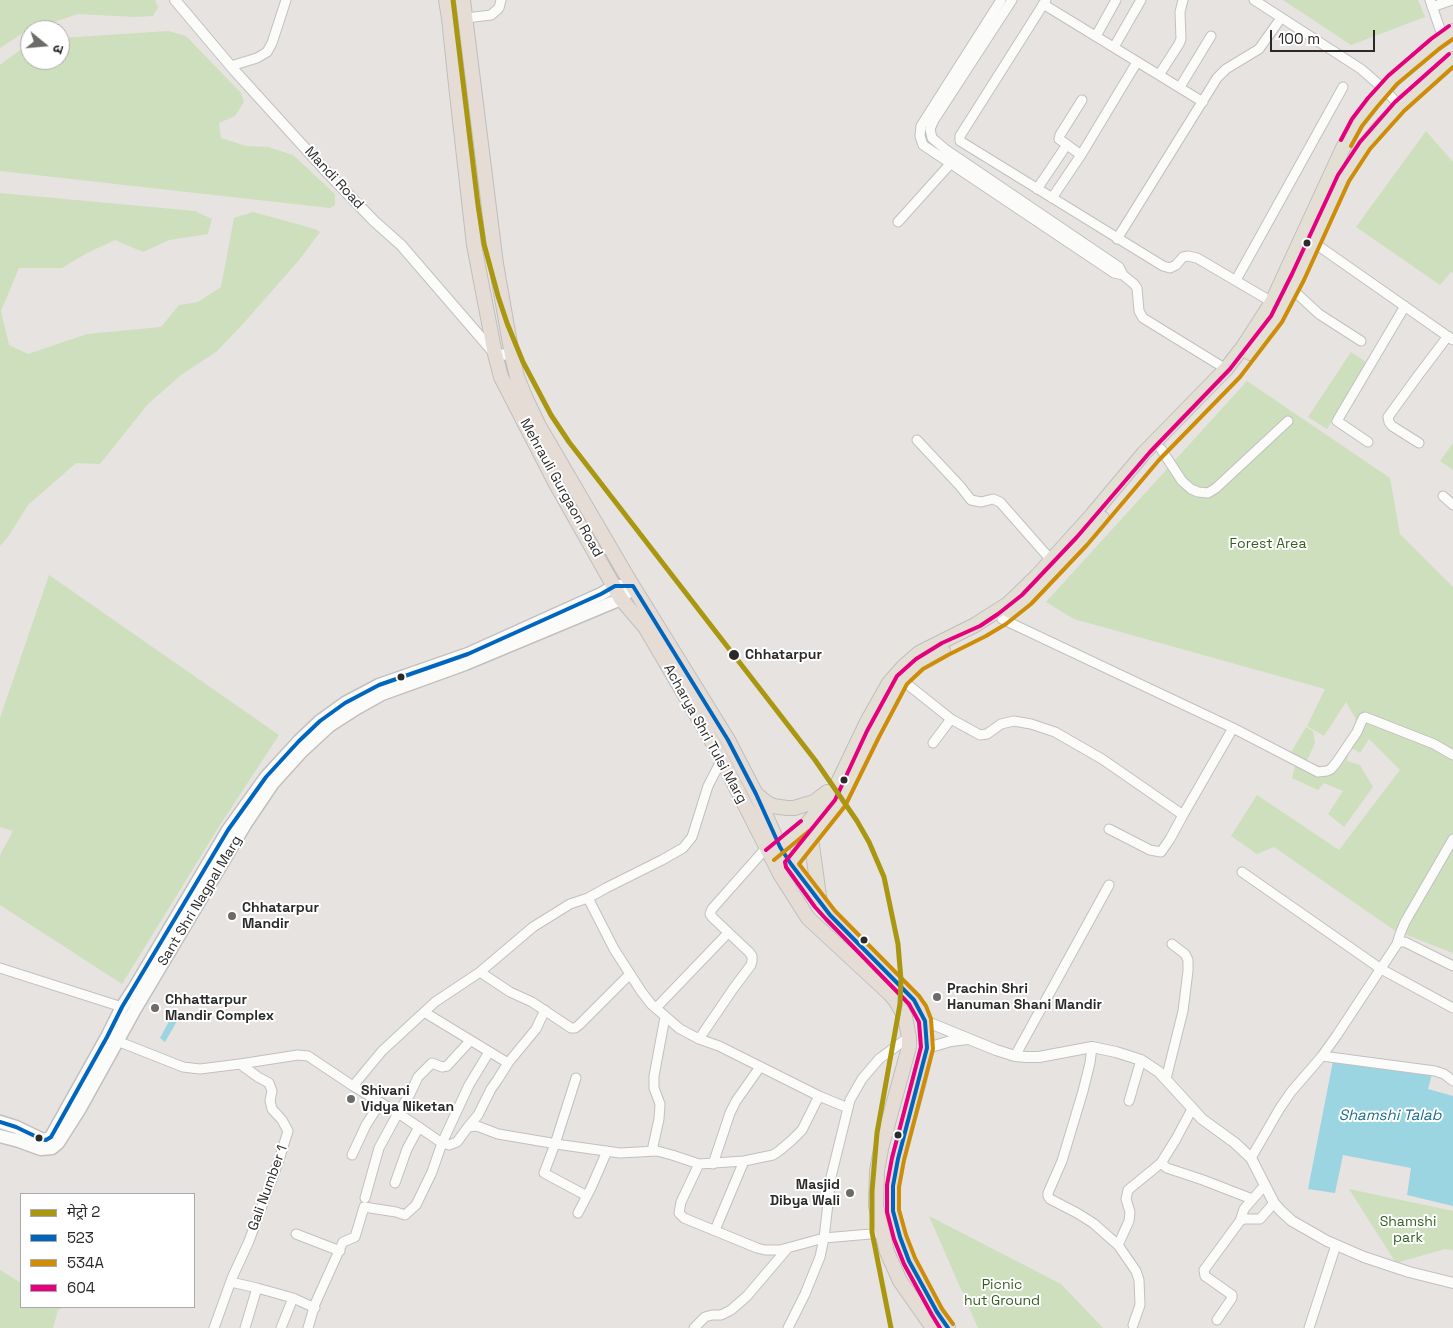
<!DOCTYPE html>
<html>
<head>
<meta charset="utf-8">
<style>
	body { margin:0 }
	#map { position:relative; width:1453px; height:1328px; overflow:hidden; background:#e7e3e0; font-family:"Space Grotesk","Noto Sans Devanagari",sans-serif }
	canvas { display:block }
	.legend { position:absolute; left:20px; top:1193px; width:175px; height:115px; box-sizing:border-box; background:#fff; border:1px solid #aaa; margin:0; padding:6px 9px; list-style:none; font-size:15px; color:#2a2a2a }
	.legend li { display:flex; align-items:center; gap:10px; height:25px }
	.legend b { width:25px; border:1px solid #aaa }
	.north { position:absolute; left:20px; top:20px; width:50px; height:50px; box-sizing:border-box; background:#fff; border:1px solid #aaa; border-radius:50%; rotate:107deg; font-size:14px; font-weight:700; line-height:20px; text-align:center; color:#2a2a2a }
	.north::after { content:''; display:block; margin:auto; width:18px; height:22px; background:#6c6b6a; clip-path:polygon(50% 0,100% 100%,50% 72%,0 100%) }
	.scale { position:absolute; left:1270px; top:30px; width:105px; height:22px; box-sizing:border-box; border:2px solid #2a2a2a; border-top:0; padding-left:6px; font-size:15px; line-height:18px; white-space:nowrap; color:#2a2a2a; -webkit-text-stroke:4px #fff; paint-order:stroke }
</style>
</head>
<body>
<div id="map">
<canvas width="1453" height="1328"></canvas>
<ul class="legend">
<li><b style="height:6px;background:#aa9711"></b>मेट्रो 2</li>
<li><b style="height:6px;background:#0065bd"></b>523</li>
<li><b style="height:6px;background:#ce8d08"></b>534A</li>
<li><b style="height:6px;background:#e5007d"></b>604</li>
</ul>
<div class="north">उ</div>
<div class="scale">100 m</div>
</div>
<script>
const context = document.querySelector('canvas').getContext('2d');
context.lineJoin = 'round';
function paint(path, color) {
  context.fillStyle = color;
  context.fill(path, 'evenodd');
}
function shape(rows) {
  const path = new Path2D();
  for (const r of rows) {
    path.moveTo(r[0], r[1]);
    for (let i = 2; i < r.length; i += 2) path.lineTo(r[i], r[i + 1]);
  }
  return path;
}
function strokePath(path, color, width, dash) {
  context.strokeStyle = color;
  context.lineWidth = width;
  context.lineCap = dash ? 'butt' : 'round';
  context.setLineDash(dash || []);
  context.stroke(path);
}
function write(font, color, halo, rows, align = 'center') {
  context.font = font + ' "Space Grotesk",sans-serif';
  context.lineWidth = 4;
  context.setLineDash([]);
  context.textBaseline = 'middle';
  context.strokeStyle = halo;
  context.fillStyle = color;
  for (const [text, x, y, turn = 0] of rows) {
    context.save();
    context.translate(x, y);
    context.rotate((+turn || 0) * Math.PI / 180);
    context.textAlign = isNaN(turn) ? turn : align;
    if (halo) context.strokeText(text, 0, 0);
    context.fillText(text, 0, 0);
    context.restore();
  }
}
paint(shape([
	[0,0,155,0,158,7,153,16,135,17,78,14,26,31,0,48],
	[1283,0,1418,0,1425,17,1351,45],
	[168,31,186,36,241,93,244,102,235,116,219,123,221,138,246,146,268,147,293,155,335,194,335,205,330,208,0,171,0,65,20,50,30,47,30,60,60,60,60,39,61,38],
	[1426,131,1453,162,1453,273,1451,272,1440,285,1356,227],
	[0,193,195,211,212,219,208,234,169,240,143,252,115,240,87,253,62,268,19,268,1,311,9,345,28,354,87,334,161,327,179,305,198,302,221,287,234,218,253,212,315,229,320,232,300,259,242,325,216,352,181,375,148,404,100,464,76,463,28,505,8,537,0,546],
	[1351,352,1369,364,1327,429,1308,417],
	[1247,381,1390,478,1400,534,1453,587,1453,953,1394,930,1274,847,1257,854,1231,836,1257,795,1339,850,1400,770,1369,739,1360,753,1345,744,1358,723,1346,702,1324,736,1307,726,1325,689,1074,619,1046,602],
	[1453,443,1453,470,1440,461],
	[49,575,279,735,220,825,122,984,0,905,0,855,13,831,0,827,0,718],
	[1306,727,1313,731,1315,743,1303,769,1320,777,1339,751,1349,750,1347,761,1360,765,1373,787,1344,827,1328,814,1343,791,1324,783,1318,790,1292,778,1295,766,1290,754],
	[1349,1189,1453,1211,1453,1250,1445,1249,1396,1263],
	[929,1216,1061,1284,1103,1328,978,1328],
	[0,1270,21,1283,21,1307,60,1307,62,1308,58,1310,53,1328,0,1328]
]), '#cddfbc');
paint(shape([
	[174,1012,180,1016,165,1042,160,1038],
	[1333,1061,1432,1074,1428,1089,1453,1096,1453,1206,1407,1195,1411,1168,1343,1155,1335,1193,1308,1189]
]), '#9bd5e1');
const minor = shape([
	[1001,0,921,126,920,136,923,145,1114,273,1123,275,1134,284,1137,288,1139,311,1143,318,1226,369],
	[1012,0,934,120,930,129,932,138,945,149,1119,267,1123,275],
	[1046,0,960,136,960,141,1163,266,1170,268,1176,265,1183,257,1188,256,1197,258,1272,302],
	[1254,0,1361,69,1385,90,1400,106],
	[1430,0,1443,38],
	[1043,4,1203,102],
	[1432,7,1452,0],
	[466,18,491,15,499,8,501,0],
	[1096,36,1116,0],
	[1114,47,1141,0],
	[231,66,257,58,267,52,272,43,286,0],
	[1159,75,1179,44,1181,39,1180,12,1183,0],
	[1180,87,1211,36],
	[1081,155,1059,139,1060,135,1082,100],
	[1037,189,1066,146],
	[1052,198,1081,155,1137,62],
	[898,222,951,163],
	[1117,239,1217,78,1226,69,1259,49,1281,18],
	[1310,240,1453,340],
	[1236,280,1343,87],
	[1292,289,1319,314,1361,341],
	[917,440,960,486,971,500,981,502,993,499,1000,502,1051,560],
	[1368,442,1337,421,1405,306],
	[1419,443,1392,426,1389,422,1388,417,1417,377,1448,336],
	[1161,449,1182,481,1191,489,1198,492,1208,493,1216,488,1288,421],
	[1443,496,1453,505],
	[1002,619,1233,728,1318,772,1327,771,1331,769,1336,763,1357,732,1363,718,1365,717,1434,744,1453,755],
	[902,680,951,719,980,735,987,734,1001,724,1014,721,1031,724,1055,732,1102,759,1183,815,1233,728],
	[933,743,951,719],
	[1109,829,1150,850,1161,852,1170,839,1183,815],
	[1242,872,1381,969,1453,1008],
	[588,898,614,949,641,991,651,1004,680,1029,699,1039,719,1046,819,1096,848,1108],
	[1397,944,1400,934,1405,922,1453,839],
	[0,968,122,1007],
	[480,972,510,992,532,1002,571,1028,575,1028,579,1025,630,974],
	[656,1008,728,933],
	[424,1012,508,1063],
	[112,1039,183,1067,191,1068,200,1069,240,1064,298,1055,308,1056,353,1086,398,1113,442,1143,449,1145,457,1142,468,1127,477,1126,498,1134,563,1145,620,1153,657,1151,672,1155,699,1164,744,1161,773,1155,779,1151,792,1140,802,1130,819,1096],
	[699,1039,733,989,751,965,752,961,752,956,749,952,713,918,710,914,712,909,766,848],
	[1092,1047,1090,1063,1083,1091,1062,1161,1048,1193,1048,1196,1050,1199,1077,1213,1093,1223,1118,1245,1136,1271,1139,1280,1140,1305,1133,1325],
	[1015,1056,1109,885],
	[1322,1056,1435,1071,1444,1074,1453,1081],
	[576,1078,555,1144,544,1173,587,1196],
	[1166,1079,1183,1011,1188,971,1188,960,1185,954,1172,944],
	[353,1086,382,1051,435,1002,480,972,533,927,570,904,588,898,606,888,662,860,683,848,692,837,708,786,722,759],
	[1129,1101,1141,1060],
	[468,1127,478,1115,491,1089,498,1079,508,1063,536,1029,545,1010],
	[652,1151,659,1119,660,1104,654,1088,654,1076,665,1017],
	[352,1155,366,1125,380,1103],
	[1251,1158,1280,1108,1291,1092,1322,1056,1337,1035,1397,944,1399,942,1405,942,1453,966],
	[1161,1163,1167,1168,1203,1180,1252,1199],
	[699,1164,681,1202,679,1213,684,1218,757,1248,765,1250,780,1250,824,1238,882,1233],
	[713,1164,730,1113,736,1101,760,1067],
	[395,1183,407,1149,419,1127],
	[365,1198,379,1148,398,1113,410,1094,418,1077,432,1063,442,1067,447,1066,470,1041],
	[578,1213,591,1188,607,1151],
	[1240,1221,1244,1209,1265,1185],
	[715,1230,744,1161],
	[296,1234,340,1251],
	[1118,1245,1129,1221,1130,1212,1126,1199,1128,1190,1161,1163,1176,1139,1192,1109],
	[231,1282,257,1288,293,1298,315,1308],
	[1217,1320,1232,1298,1232,1295,1205,1276,1204,1270,1240,1221,1244,1219,1260,1219,1274,1203],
	[214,1328,232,1278,249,1241,279,1160,288,1131,282,1120,272,1109,270,1101,272,1091,269,1083,258,1077,240,1064],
	[245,1328,257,1288],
	[281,1328,293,1298],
	[308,1328,315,1304,343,1242,355,1237,364,1207,396,1212,405,1215,416,1205,432,1172,442,1143,469,1085,489,1052],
	[694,1328,705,1317,712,1315,721,1315,731,1310,747,1296,787,1249],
	[788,1328,805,1294,820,1257,824,1238,831,1177,850,1100,862,1079,879,1059,909,1037],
	[1309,1328,1336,1245]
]);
const tertiary = shape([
	[175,0,234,70,324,169,374,221,401,245,495,354,512,355],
	[925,1021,996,1050,1015,1056,1026,1057,1039,1057,1092,1047,1116,1052,1141,1060,1159,1072,1202,1119,1235,1143,1251,1158,1274,1203,1281,1211,1292,1221,1327,1241,1364,1257,1409,1272,1453,1283],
	[927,1048,951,1041,968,1039]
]);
const secondary = shape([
	[0,1122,16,1127,41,1139,46,1140,51,1137,107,1037,122,1007,135,987,228,830,266,777,299,741,320,721,345,703,379,685,468,654,601,594,615,586,624,586],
	[0,1136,19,1141,41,1149,52,1148,58,1143,79,1110,134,1011,246,823,273,783,302,751,329,726,357,708,382,694,465,664,621,599,633,586]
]);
const primary = shape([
	[1250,353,1276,319,1298,277,1344,178,1365,145,1379,128,1400,106,1453,59],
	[1011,612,1026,600,1082,541,1102,518],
	[756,794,767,803,773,806,787,808,794,808,814,802,827,792],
	[811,838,820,903],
	[771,854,806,825,833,793,867,722,889,683,903,667,919,653,975,625,1008,604,1036,577,1092,515,1144,453,1226,369,1243,347,1272,302,1343,148,1357,123,1373,102,1393,80,1435,44,1453,31],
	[780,874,791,864,840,803,873,734,902,680,919,664,943,651]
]);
const trunk = shape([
	[446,0,449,18,456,85,474,245,495,354,501,377,555,482,621,599,645,627,717,750,780,874,808,918,890,994,896,1001,905,1017,909,1037,909,1047,881,1149,877,1171,876,1206,887,1252,900,1281,933,1328],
	[463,0,496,264,512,355,517,377,526,399,539,426,629,580,728,740,756,794,780,847,791,864,820,903,830,915,914,1000,920,1009,925,1021,927,1048,918,1085,898,1159,893,1186,893,1211,900,1237,909,1261,937,1312,948,1328]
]);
strokePath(minor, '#c1c0c1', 11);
strokePath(tertiary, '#c1c0c1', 12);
strokePath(secondary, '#c1c0c1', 15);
strokePath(primary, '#bfbebd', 16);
strokePath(trunk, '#bfbebd', 16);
strokePath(minor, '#fbfbfa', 9);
strokePath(tertiary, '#fbfbfa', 10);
strokePath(secondary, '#fbfbfa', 12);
strokePath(primary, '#e4dfd5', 14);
strokePath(trunk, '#e5ddd5', 14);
strokePath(shape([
	[0,1122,16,1127,41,1139,46,1140,51,1137,107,1037,122,1007,228,830,266,777,299,741,320,721,345,703,379,685,468,654,601,594,615,586,633,586,728,740,756,794,780,847,791,864,830,915,914,1000,925,1021,927,1048,898,1159,893,1186,893,1211,900,1237,909,1261,937,1312,948,1328]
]), '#0065bd', 4);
strokePath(shape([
	[1351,146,1362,126,1378,106,1397,84,1439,49,1453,39],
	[774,860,809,831],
	[953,1324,942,1309,915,1258,906,1235,899,1210,899,1187,904,1160,933,1049,931,1019,926,1006,919,996,835,911,799,864,845,806,879,737,907,684,923,669,948,655,986,636,1006,624,1031,604,1087,545,1159,460,1240,377,1282,322,1304,280,1349,181,1370,149,1404,111,1453,67]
]), '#ce8d08', 4);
strokePath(shape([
	[1341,140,1352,119,1368,98,1388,76,1431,39,1449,26],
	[766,850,801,821],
	[940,1328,932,1315,904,1264,894,1239,887,1212,887,1185,892,1158,921,1047,919,1022,909,1004,826,919,815,907,786,867,785,862,835,800,867,731,897,676,916,659,942,643,980,626,998,614,1022,595,1077,537,1150,452,1230,369,1271,316,1292,274,1338,175,1360,142,1395,102,1449,54]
]), '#e5007d', 4);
strokePath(shape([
	[453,0,478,205,484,244,498,296,507,323,523,362,551,415,569,442,815,760,857,821,869,842,884,877,898,944,901,980,900,1004,877,1133,872,1191,872,1232,891,1328]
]), '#aa9711', 5);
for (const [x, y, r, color] of [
	[1307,243,4.5,"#2a2a2a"],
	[734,655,6,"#2a2a2a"],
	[401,677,4.5,"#2a2a2a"],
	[844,780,4.5,"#2a2a2a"],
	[232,916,5,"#6c6b6a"],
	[864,940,4.5,"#2a2a2a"],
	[937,997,5,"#6c6b6a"],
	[155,1008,5,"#6c6b6a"],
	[351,1099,5,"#6c6b6a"],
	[898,1135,4.5,"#2a2a2a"],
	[39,1138,4.5,"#2a2a2a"],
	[850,1193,5,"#6c6b6a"]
]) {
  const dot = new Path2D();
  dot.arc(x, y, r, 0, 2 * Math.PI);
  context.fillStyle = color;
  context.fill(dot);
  strokePath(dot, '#fff', 2);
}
write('14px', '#2a2a2a', '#fff', [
	["Mandi Road",334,178,47],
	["Mehrauli Gurgaon Road",561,488,61],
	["Acharya Shri Tulsi Marg",705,734,61],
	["Sant Shri Nagpal Marg",200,901,-59],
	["Gali Number 1",268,1188,-70]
]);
write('14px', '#335f21', '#fff', [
	["Forest Area",1268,544],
	["Shamshi",1408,1222],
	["park",1408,1238],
	["Picnic",1002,1285],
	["hut Ground",1002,1301]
]);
write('bold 14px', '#2a2a2a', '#fff', [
	["Chhatarpur",745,655]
], 'left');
write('bold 14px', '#2a2a2a', '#fff', [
	["Chhatarpur",242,908],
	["Mandir",242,924],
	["Prachin Shri",947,989],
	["Hanuman Shani Mandir",947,1005],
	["Chhattarpur",165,1000],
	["Mandir Complex",165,1016],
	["Shivani",361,1091],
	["Vidya Niketan",361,1107],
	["Masjid",840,1185,"right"],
	["Dibya Wali",840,1201,"right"]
], 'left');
write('italic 15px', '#1b6e8c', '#fff', [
	["Shamshi Talab",1390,1116]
]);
</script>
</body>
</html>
